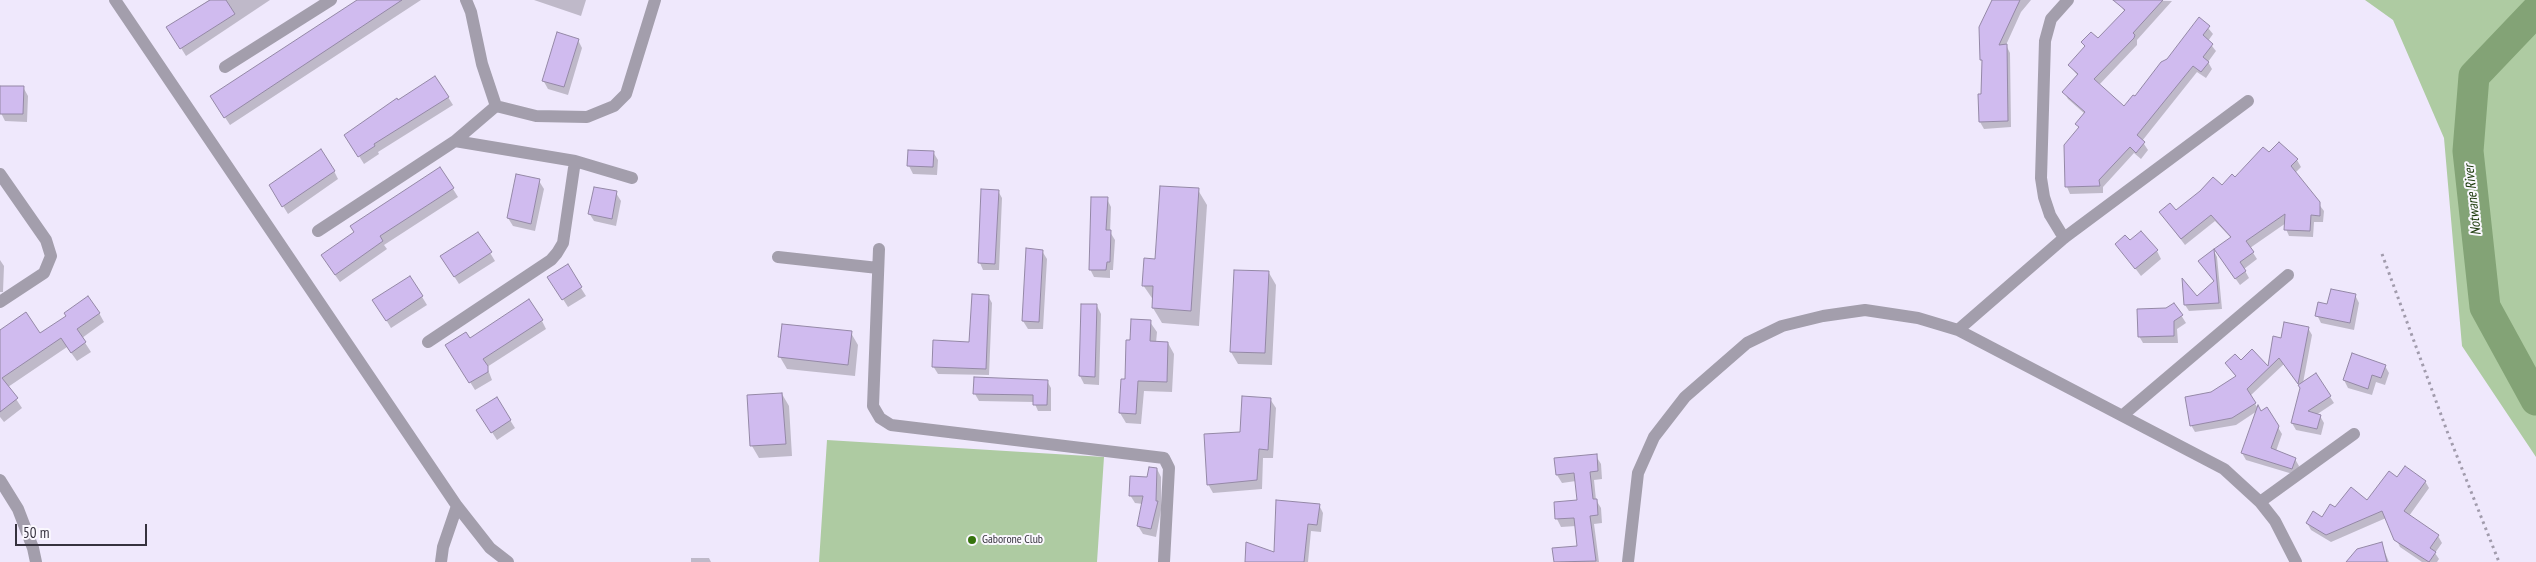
<!DOCTYPE html>
<html>
<head>
<meta charset="utf-8">
<style>
	body { margin:0 }
	#map { position:relative; width:2536px; height:562px; overflow:hidden; background:#efe8fc; font-family:"PT Sans Narrow",sans-serif }
	canvas { display:block }
	.scale { position:absolute; left:15px; top:524px; width:132px; height:22px; box-sizing:border-box; border:2px solid #36323e; border-top:0; padding-left:6px; font-size:15px; line-height:18px; white-space:nowrap; color:#36323e; -webkit-text-stroke:4px #faf8fe; paint-order:stroke }
</style>
</head>
<body>
<div id="map">
<canvas width="2536" height="562"></canvas>
<div class="scale">50 m</div>
</div>
<script>
const context = document.querySelector('canvas').getContext('2d');
context.lineJoin = 'round';
function paint(path, color) {
  context.fillStyle = color;
  context.fill(path, 'evenodd');
}
function shape(rows) {
  const path = new Path2D();
  for (const r of rows) {
    path.moveTo(r[0], r[1]);
    for (let i = 2; i < r.length; i += 2) path.lineTo(r[i], r[i + 1]);
  }
  return path;
}
function strokePath(path, color, width, dash) {
  context.strokeStyle = color;
  context.lineWidth = width;
  context.lineCap = dash ? 'butt' : 'round';
  context.setLineDash(dash || []);
  context.stroke(path);
}
function write(font, color, halo, rows, align = 'center') {
  context.font = font + ' "PT Sans Narrow",sans-serif';
  context.lineWidth = 4;
  context.setLineDash([]);
  context.textBaseline = 'middle';
  context.strokeStyle = halo;
  context.fillStyle = color;
  for (const [text, x, y, turn = 0] of rows) {
    context.save();
    context.translate(x, y);
    context.rotate((+turn || 0) * Math.PI / 180);
    context.textAlign = isNaN(turn) ? turn : align;
    if (halo) context.strokeText(text, 0, 0);
    context.fillText(text, 0, 0);
    context.restore();
  }
}
paint(shape([
	[2365,0,2536,0,2536,457,2462,346,2444,138,2393,20],
	[827,440,1104,457,1097,562,819,562]
]), '#aecba2');
paint(shape([
	[209,0,270,0,186,56,168,27],
	[359,0,421,0,230,125,217,105],
	[534,0,586,0,581,16],
	[1993,0,2031,0,2021,12,2006,45,2010,53,2011,127,1984,129,1980,122,1983,95,1983,63,1981,59],
	[2117,0,2172,1,2137,40,2137,45,2099,85,2124,107,2135,98,2168,60,2200,18,2213,34,2208,41,2216,51,2208,62,2212,69,2206,78,2197,72,2142,141,2148,150,2141,159,2134,153,2103,187,2103,193,2070,194,2067,187,2080,128,2077,124,2085,114,2068,99,2064,92,2078,76,2069,65,2098,40,2125,12],
	[578,40,582,48,568,95,548,89,543,80],
	[23,87,28,96,27,122,5,121,1,113],
	[448,97,453,105,378,152,379,154,364,164,351,143,397,101],
	[933,152,938,160,937,175,913,174,909,166],
	[2270,154,2297,160,2301,167,2295,173,2324,211,2323,222,2314,222,2313,237,2289,236,2286,229,2286,223,2250,248,2257,259,2244,269,2249,278,2240,285,2220,257,2231,238,2215,221,2185,245,2160,212,2175,212,2235,179],
	[440,168,458,197,384,245,387,249,340,282,327,264],
	[334,171,338,179,288,214,275,193],
	[539,181,544,189,535,231,513,226,508,218],
	[1198,190,1207,205,1199,326,1162,323,1153,308,1154,301,1143,285],
	[998,191,1002,198,999,270,983,270,980,263],
	[616,193,621,201,616,226,594,221,589,213],
	[1107,199,1111,207,1110,232,1115,240,1113,270,1110,270,1110,278,1094,277,1090,269],
	[478,233,495,261,459,284,447,265],
	[2130,242,2157,251,2161,259,2141,276,2117,244],
	[1042,251,1047,259,1043,329,1028,329,1023,321],
	[2214,251,2217,257,2222,309,2189,311,2185,305,2215,282,2200,262],
	[0,260,4,266,3,292,0,292],
	[567,266,586,296,568,307,554,285],
	[1269,273,1276,285,1272,365,1238,364,1231,352],
	[410,277,427,305,391,328,379,308],
	[2355,295,2359,303,2354,330,2321,323,2317,315,2328,306],
	[988,296,992,303,989,375,938,374,933,366,971,344],
	[2174,304,2186,323,2177,329,2178,343,2143,343,2139,336],
	[1082,305,1097,306,1101,314,1099,385,1084,384,1080,376],
	[99,313,104,322,82,338,91,352,77,361,67,347,8,387,22,408,4,422,0,417,0,331,40,335,67,317],
	[542,321,546,329,487,367,492,380,475,390,452,353,470,340],
	[1150,322,1157,332,1156,343,1168,343,1174,354,1172,392,1144,391,1141,424,1126,423,1120,413,1131,342],
	[2308,328,2312,335,2303,383,2316,375,2334,403,2316,415,2320,416,2324,423,2321,435,2296,430,2292,423,2302,389,2284,364,2250,396,2261,413,2267,409,2282,434,2276,451,2295,459,2299,466,2296,475,2246,460,2242,453,2257,411,2236,425,2195,432,2191,425,2212,394,2236,377,2226,363,2241,362,2252,351,2268,369,2274,338,2282,339],
	[851,333,858,345,855,376,787,369,780,357],
	[2385,366,2389,373,2385,385,2376,382,2372,395,2348,388,2344,380],
	[1047,381,1051,388,1051,411,1038,411,1034,402,979,401,975,394],
	[782,394,789,406,792,456,759,458,752,446,748,396],
	[1270,399,1276,408,1273,458,1263,458,1262,489,1213,493,1208,484,1241,433],
	[483,418,510,420,515,428,497,440],
	[1596,456,1601,464,1602,479,1594,480,1596,500,1601,508,1602,523,1594,524,1599,562,1555,562,1554,550,1578,547,1576,526,1561,527,1557,519,1578,502,1576,481,1562,483,1557,475],
	[1157,469,1161,477,1161,510,1156,537,1143,534,1138,526,1143,504,1135,503,1130,495],
	[2397,479,2425,481,2429,488,2409,516,2438,536,2442,543,2435,553,2439,559,2437,562,2422,562,2400,547,2386,518,2331,542,2311,530,2307,523,2323,518,2335,509,2367,502],
	[1319,505,1323,513,1321,532,1311,531,1308,562,1246,562,1275,553],
	[2381,543,2389,562,2348,562],
	[691,558,709,558,711,562,691,562]
]), '#0003');
strokePath(shape([
	[2536,11,2474,76,2468,151,2485,307,2536,400]
]), '#83a376', 31);
const building = shape([
	[210,0,226,0,235,14,180,49,166,27,210,0],
	[357,0,402,0,224,118,210,96,357,0],
	[1992,0,2020,0,1999,45,2007,44,2008,121,1979,122,1978,94,1981,94,1982,60,1980,60,1979,27,1992,0],
	[2113,0,2163,0,2133,33,2135,35,2134,38,2094,79,2124,106,2133,95,2135,96,2161,62,2167,59,2199,17,2210,26,2203,35,2213,44,2203,57,2209,62,2201,72,2193,66,2137,135,2145,142,2136,153,2130,147,2099,180,2100,186,2065,187,2064,145,2079,127,2075,124,2085,112,2062,92,2078,74,2068,65,2085,46,2081,42,2091,32,2098,38,2125,10,2113,0],
	[557,32,579,39,564,87,542,81,557,32],
	[435,76,449,97,374,144,375,146,358,157,344,135,397,98,398,100,435,76],
	[0,86,24,86,23,114,0,114,0,86],
	[2279,142,2298,159,2291,166,2320,202,2320,216,2311,215,2310,231,2284,230,2285,214,2246,241,2254,252,2240,262,2246,271,2235,279,2214,249,2231,237,2211,215,2181,239,2159,212,2170,203,2176,210,2200,191,2213,177,2222,185,2232,174,2235,177,2263,147,2269,152,2279,142],
	[321,149,335,171,282,207,269,185,321,149],
	[908,150,934,151,933,167,907,166,908,150],
	[440,167,454,188,380,236,383,241,335,275,321,255,354,232,350,226,440,167],
	[516,174,540,179,531,224,507,218,516,174],
	[1160,186,1199,188,1191,311,1152,308,1153,286,1142,286,1144,258,1155,259,1160,186],
	[594,187,617,191,612,219,588,214,594,187],
	[981,189,999,190,995,264,978,263,981,189],
	[1091,197,1108,197,1106,230,1111,230,1110,262,1107,262,1106,270,1089,270,1091,197],
	[2141,231,2158,250,2135,269,2115,244,2125,235,2130,240,2141,231],
	[478,232,492,252,454,277,440,256,478,232],
	[1026,248,1043,250,1039,322,1022,321,1026,248],
	[2214,249,2219,303,2184,305,2182,278,2197,296,2214,281,2198,261,2214,249],
	[568,264,582,287,562,300,547,277,568,264],
	[1234,270,1269,271,1265,353,1230,352,1234,270],
	[410,276,423,296,386,321,372,300,410,276],
	[2331,289,2356,294,2350,323,2315,316,2318,302,2327,304,2331,289],
	[972,294,989,295,986,369,932,367,933,340,969,342,972,294],
	[88,296,100,313,77,329,86,342,71,353,61,338,2,378,18,398,0,412,0,330,26,312,40,333,66,316,64,313,88,296],
	[529,299,543,320,483,359,488,366,488,372,469,383,445,345,466,332,470,338,529,299],
	[2174,303,2183,315,2174,321,2174,336,2138,337,2137,309,2166,308,2174,303],
	[1081,304,1097,304,1095,377,1079,376,1081,304],
	[1131,319,1151,320,1150,341,1168,342,1167,382,1138,381,1136,414,1119,413,1121,379,1125,379,1126,340,1130,340,1131,319],
	[2284,322,2309,327,2298,384,2279,358,2247,389,2256,403,2232,418,2190,426,2185,397,2211,392,2236,376,2225,363,2235,354,2241,360,2252,349,2268,366,2273,336,2281,338,2284,322],
	[782,324,852,331,848,365,778,357,782,324],
	[2352,353,2386,365,2381,378,2372,375,2368,389,2343,380,2352,353],
	[2316,373,2331,396,2308,411,2321,415,2317,429,2291,423,2300,388,2298,385,2316,373],
	[974,377,1048,380,1047,405,1033,405,1033,395,973,394,974,377],
	[782,393,786,444,750,446,747,395,782,393],
	[1242,396,1271,398,1268,450,1259,449,1257,480,1207,485,1204,434,1240,432,1242,396],
	[497,397,511,420,491,433,476,410,497,397],
	[2258,405,2261,411,2267,407,2279,426,2271,448,2296,458,2292,469,2241,453,2258,405],
	[1597,454,1598,471,1590,472,1593,499,1597,499,1598,515,1590,516,1596,561,1554,562,1552,548,1577,546,1574,518,1555,519,1554,502,1577,500,1574,473,1556,475,1554,458,1597,454],
	[2405,466,2426,481,2404,511,2439,535,2430,548,2436,552,2429,562,2394,540,2382,511,2326,535,2306,523,2313,511,2322,517,2330,504,2335,507,2351,487,2367,500,2389,471,2397,477,2405,466],
	[1149,467,1157,468,1156,501,1158,501,1151,529,1137,526,1143,496,1129,496,1130,476,1147,477,1149,467],
	[1276,500,1320,504,1317,525,1308,524,1304,562,1245,562,1246,542,1274,552,1276,500],
	[2382,542,2387,562,2346,562,2357,549,2382,542]
]);
paint(building, '#d0bbef');
strokePath(building, '#9488a6', 1);
strokePath(shape([
	[2382,254,2447,431,2499,562]
]), '#a19bac', 3, [2.5, 4]);
strokePath(shape([
	[115,0,457,506,490,548,508,562],
	[225,67,331,0],
	[496,106,536,116,587,117,614,106,626,94,655,0],
	[455,141,496,106,482,64,471,12,466,0],
	[0,174,46,240,51,256,44,273,0,302],
	[318,231,455,141,575,161,632,178],
	[2064,238,2050,215,2044,197,2041,178,2045,41,2051,19,2068,0],
	[879,249,873,406,880,418,891,425,1164,458,1169,468,1164,562],
	[778,257,878,268],
	[1958,330,2064,238,2248,101],
	[428,342,551,260,557,253,563,243,575,161],
	[2123,415,2288,275],
	[0,480,18,509,33,548,36,562],
	[2260,502,2354,434],
	[441,562,443,547,457,506],
	[1628,562,1638,473,1654,437,1685,397,1747,343,1782,326,1823,316,1865,310,1918,318,1958,330,2224,469,2260,502,2275,521,2296,562]
]), '#a39eac', 12);
for (const [x, y, r, color] of [
	[972,540,5,"#36740d"]
]) {
  const dot = new Path2D();
  dot.arc(x, y, r, 0, 2 * Math.PI);
  context.fillStyle = color;
  context.fill(dot);
  strokePath(dot, '#faf8fe', 2);
}
write('12px', '#36323e', '#faf8fe', [
	["Gaborone Club",982,540]
], 'left');
write('italic 14px', '#163604', '#faf8fe', [
	["Notwane River",2473,200,-96]
]);
</script>
</body>
</html>
